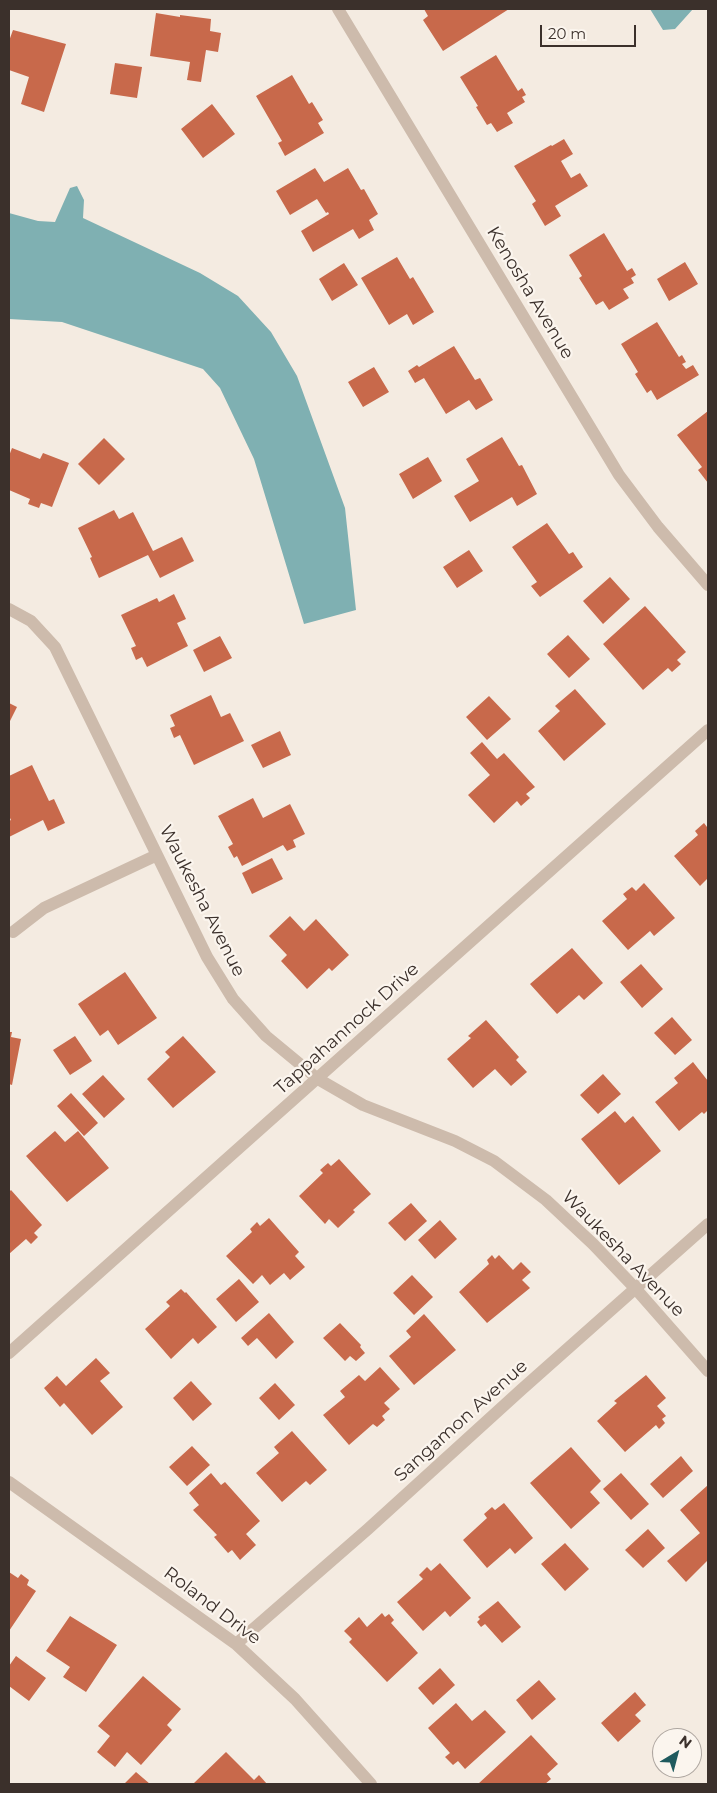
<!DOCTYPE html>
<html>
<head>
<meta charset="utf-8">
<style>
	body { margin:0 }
	#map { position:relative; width:717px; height:1793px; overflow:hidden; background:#f4ebe1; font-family:Montserrat,sans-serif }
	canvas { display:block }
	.frame { position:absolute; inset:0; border:10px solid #3b302b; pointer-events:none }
	.north { position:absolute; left:652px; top:1728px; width:50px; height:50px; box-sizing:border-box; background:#fbf5ee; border:1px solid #aea6a0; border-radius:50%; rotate:37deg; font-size:14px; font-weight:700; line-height:20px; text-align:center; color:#3b302b }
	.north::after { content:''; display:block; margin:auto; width:18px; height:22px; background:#1f5a5e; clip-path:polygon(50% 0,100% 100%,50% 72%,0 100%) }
	.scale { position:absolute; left:540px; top:25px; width:96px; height:22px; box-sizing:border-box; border:2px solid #3b302b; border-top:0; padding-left:6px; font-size:15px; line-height:18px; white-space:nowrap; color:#3b302b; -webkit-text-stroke:4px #fbf5ee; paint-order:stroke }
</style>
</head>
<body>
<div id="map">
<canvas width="717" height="1793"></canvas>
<div class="frame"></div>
<div class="north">N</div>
<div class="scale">20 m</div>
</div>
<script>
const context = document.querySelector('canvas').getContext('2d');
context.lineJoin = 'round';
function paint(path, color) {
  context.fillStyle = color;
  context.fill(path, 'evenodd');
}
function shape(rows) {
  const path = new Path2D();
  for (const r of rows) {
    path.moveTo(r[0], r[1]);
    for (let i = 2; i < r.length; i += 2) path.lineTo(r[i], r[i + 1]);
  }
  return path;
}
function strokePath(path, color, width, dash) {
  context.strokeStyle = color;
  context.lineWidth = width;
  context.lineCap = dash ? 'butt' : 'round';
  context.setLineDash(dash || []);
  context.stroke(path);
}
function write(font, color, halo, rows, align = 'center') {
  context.font = font + ' Montserrat,sans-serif';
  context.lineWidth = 4.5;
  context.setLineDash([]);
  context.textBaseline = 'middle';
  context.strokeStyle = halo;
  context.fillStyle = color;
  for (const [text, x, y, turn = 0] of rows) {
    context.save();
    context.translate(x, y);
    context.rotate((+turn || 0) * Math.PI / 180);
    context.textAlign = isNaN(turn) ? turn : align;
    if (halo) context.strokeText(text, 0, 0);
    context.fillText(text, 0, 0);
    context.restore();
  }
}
paint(shape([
	[650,9,693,9,675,29,663,30],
	[77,186,84,200,83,218,200,273,238,296,271,332,297,376,345,508,356,610,304,624,254,459,220,388,203,369,62,322,9,319,9,213,38,221,55,222,70,188]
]), '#7fb0b2');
paint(shape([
	[424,9,509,9,443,51,423,20,428,16],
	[156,13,180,17,180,15,211,19,210,31,221,33,218,52,206,50,201,82,187,80,190,62,150,56],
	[13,30,66,44,44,112,21,104,29,77,9,70,9,41],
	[496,55,518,91,522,88,526,95,522,97,525,102,507,113,513,123,497,132,491,123,487,125,476,107,478,106,460,77],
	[115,63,142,67,137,98,110,94],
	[292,75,309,104,312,102,323,120,318,123,324,133,285,156,278,143,282,141,256,96],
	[212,104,235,134,203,158,181,129],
	[564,139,573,154,561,161,571,178,580,173,588,186,555,206,561,216,545,226,532,204,536,201,514,166,551,145,552,146],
	[315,168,324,182,348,168,361,190,364,189,378,214,369,220,374,230,359,239,353,229,313,252,301,231,329,214,328,212,326,213,317,199,290,215,276,191],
	[604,233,627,271,632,268,636,275,631,278,634,283,623,289,629,298,609,310,603,301,596,305,579,278,582,276,569,255],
	[397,257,410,279,413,277,434,312,413,325,407,314,389,325,361,278],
	[685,262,698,284,669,301,657,279],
	[344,263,358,285,332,301,319,279],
	[657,322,679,357,682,355,686,362,682,364,686,369,693,365,699,375,657,400,651,390,647,393,635,374,638,372,621,344],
	[454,346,475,380,480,378,493,400,476,410,469,400,446,414,424,378,415,383,408,371,417,365,419,367],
	[374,367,389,392,363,407,348,382],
	[708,411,708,483,698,470,702,467,677,435],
	[502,437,519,466,522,465,537,494,517,506,512,497,470,522,454,496,479,481,466,459],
	[104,438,125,459,99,485,78,464],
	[12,448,40,459,43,453,69,463,52,507,41,503,39,508,28,504,30,499,9,490,9,456],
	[428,457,442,481,413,499,399,474],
	[114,510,119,519,133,512,153,551,182,537,194,561,160,578,148,555,99,578,90,558,92,557,78,528],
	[547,523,569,554,573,552,583,567,540,597,531,586,537,582,512,547],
	[469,550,483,571,457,588,443,567],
	[610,577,630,599,603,624,583,601],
	[174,594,186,619,177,623,188,646,147,667,142,657,136,660,131,648,136,646,121,615,157,598,159,602],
	[645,606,686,652,677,660,681,664,672,672,668,668,643,690,603,644],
	[568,635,590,659,569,678,547,654],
	[220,636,232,658,204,672,193,650],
	[575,689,606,724,564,761,538,731,560,711,555,706],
	[211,695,221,717,230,713,244,741,194,765,180,735,174,738,170,728,175,726,170,715],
	[489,696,511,719,487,740,466,717],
	[9,703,17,707,9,723],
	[280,731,291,755,263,768,251,745],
	[482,742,497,759,504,753,535,787,526,794,530,798,521,806,517,801,494,823,468,795,490,775,470,753],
	[32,765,49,801,54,799,65,823,48,831,43,820,9,837,9,821,11,820,9,816,9,776],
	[253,798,263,818,290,804,305,834,293,840,296,847,287,851,283,845,242,866,237,856,234,858,228,847,233,844,218,816],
	[704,823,707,827,708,826,708,878,700,886,674,856,698,835,695,831],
	[272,858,283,879,252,894,242,873],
	[644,883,675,918,654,936,650,931,628,950,602,921,627,899,623,894,632,887,636,891],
	[290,916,304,931,316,919,349,955,332,971,329,968,307,989,281,961,287,955,269,936],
	[572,948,603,983,584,1000,579,995,557,1014,530,984],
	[641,964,663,989,642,1008,620,982],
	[125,972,157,1018,118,1045,108,1030,100,1036,78,1004],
	[672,1017,692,1040,675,1055,654,1033],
	[486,1020,519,1057,516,1060,527,1072,511,1086,495,1069,473,1088,447,1059,471,1038,468,1036],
	[9,1032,12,1032,11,1037,21,1039,12,1085,9,1084],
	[75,1036,92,1061,70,1075,53,1050],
	[183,1036,216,1072,173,1108,147,1079,170,1057,165,1052],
	[693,1062,708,1081,708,1110,704,1114,702,1112,679,1131,655,1102,678,1083,674,1078],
	[603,1074,621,1094,598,1114,580,1095],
	[103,1075,125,1099,104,1118,82,1094],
	[71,1093,98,1123,84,1136,57,1106],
	[615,1111,625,1123,633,1116,661,1151,619,1185,581,1139],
	[55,1131,65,1142,78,1131,109,1168,67,1202,26,1156],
	[339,1159,371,1194,353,1210,355,1212,338,1228,329,1219,325,1224,299,1196,323,1173,320,1170,328,1163,331,1166],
	[11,1190,42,1225,34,1233,38,1237,31,1244,26,1239,9,1254,9,1192],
	[411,1203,427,1221,405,1241,388,1223],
	[269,1218,299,1252,295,1256,305,1267,290,1280,284,1273,270,1285,262,1275,253,1284,226,1256,252,1232,250,1229,257,1222,260,1226],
	[440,1220,457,1239,435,1259,418,1240],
	[492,1255,495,1259,499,1255,513,1270,521,1262,531,1272,522,1280,530,1288,487,1323,459,1292,489,1264,487,1260],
	[412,1275,433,1297,414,1315,393,1293],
	[239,1279,259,1302,236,1322,216,1299],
	[181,1289,185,1293,186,1292,217,1327,198,1344,193,1338,171,1359,145,1329,170,1306,166,1302],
	[269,1313,294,1342,276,1359,257,1338,248,1346,241,1338],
	[424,1314,456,1350,414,1385,389,1356,411,1337,406,1331],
	[340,1323,361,1345,360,1347,365,1353,356,1361,350,1356,345,1361,323,1338],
	[96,1358,110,1373,100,1381,123,1407,92,1435,64,1403,60,1407,44,1388,57,1376,66,1386],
	[380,1367,400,1389,384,1403,390,1409,382,1416,385,1420,377,1427,373,1424,349,1445,323,1415,345,1397,340,1391,359,1375,365,1381],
	[646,1375,666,1398,657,1406,666,1416,662,1419,665,1423,659,1429,656,1425,625,1452,597,1421,617,1403,614,1401],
	[191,1381,212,1404,193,1421,173,1398],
	[275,1383,295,1405,279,1420,259,1398],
	[292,1431,327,1470,310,1485,306,1481,282,1502,256,1473,279,1453,274,1447],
	[192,1446,210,1465,187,1486,169,1467],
	[571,1447,601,1481,590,1492,600,1503,571,1529,530,1483],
	[681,1456,693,1471,663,1498,650,1484],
	[211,1473,221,1485,225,1482,260,1521,246,1534,256,1545,240,1560,232,1550,228,1553,214,1537,217,1535,193,1510,199,1505,189,1493],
	[621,1473,649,1504,631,1520,603,1489],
	[708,1485,708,1560,686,1582,667,1561,700,1533,680,1510],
	[504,1503,533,1538,515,1554,510,1548,487,1568,463,1540,487,1518,484,1514,492,1507,495,1510],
	[648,1529,665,1548,643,1568,625,1550],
	[565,1543,589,1569,565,1591,541,1564],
	[440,1563,471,1598,450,1617,445,1611,423,1631,397,1602,423,1579,419,1575,427,1567,431,1571],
	[9,1572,18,1578,21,1574,29,1580,27,1585,36,1591,9,1631],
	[498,1601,521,1627,502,1643,485,1624,481,1627,477,1622,480,1619,478,1617],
	[382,1613,385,1617,389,1614,394,1620,391,1623,418,1653,387,1682,349,1642,352,1639,344,1631,359,1617,367,1627],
	[70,1616,117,1645,86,1692,63,1677,70,1667,46,1651],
	[16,1656,46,1678,29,1701,9,1686,9,1666],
	[440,1668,455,1685,433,1705,418,1688],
	[143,1676,181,1709,167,1725,172,1730,141,1765,127,1752,115,1767,97,1752,110,1736,98,1726],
	[539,1680,556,1699,532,1720,516,1700],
	[635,1692,646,1705,635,1715,641,1721,618,1742,601,1723],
	[456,1703,472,1721,485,1710,506,1732,465,1769,458,1761,453,1765,445,1757,450,1753,428,1728],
	[531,1735,558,1764,547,1774,551,1779,545,1784,478,1784],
	[226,1752,254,1780,259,1775,267,1784,195,1784,194,1783],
	[136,1772,150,1784,124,1784]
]), '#c8694b');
strokePath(shape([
	[338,9,619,475,658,527,708,585],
	[9,609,31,621,55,647,207,957,233,999,266,1036,318,1079,363,1105,455,1141,494,1161,546,1200,593,1244,635,1288,708,1371],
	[13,932,44,908,157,855],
	[9,1353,708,730],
	[9,1482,236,1644,295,1699,371,1784],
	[236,1644,368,1529,521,1390,708,1224]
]), '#cdbbac', 12);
write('18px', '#3b302b', '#fbf5ee', [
	["Kenosha Avenue",530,293,59],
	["Waukesha Avenue",202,901,63],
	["Tappahannock Drive",347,1029,-42],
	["Waukesha Avenue",623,1254,46],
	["Sangamon Avenue",461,1421,-42],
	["Roland Drive",212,1606,37]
]);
</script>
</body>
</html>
